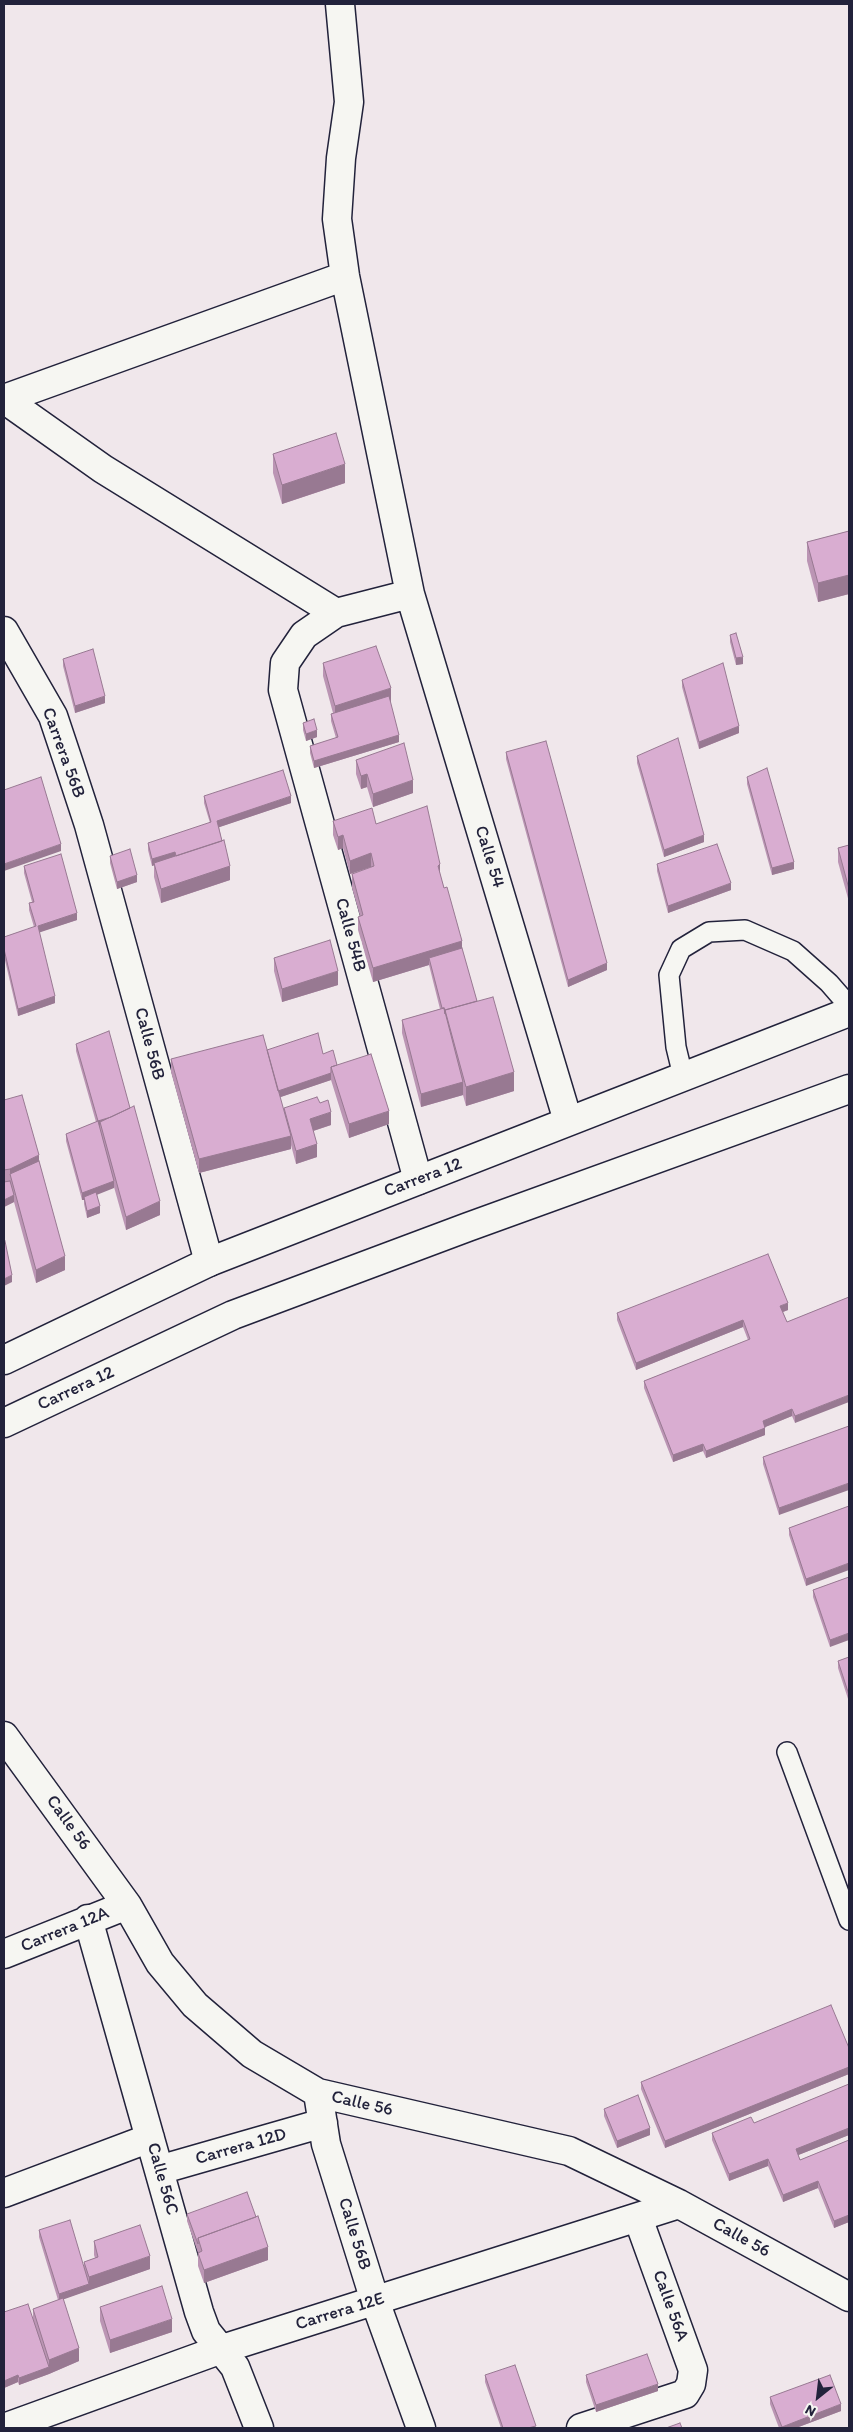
<!DOCTYPE html>
<html>
<head>
<meta charset="utf-8">
<style>
	body { margin:0 }
	#map { position:relative; width:853px; height:2432px; overflow:hidden; background:#f0e7eb; font-family:Itim,sans-serif }
	canvas { display:block }
	.frame { position:absolute; inset:0; border:5px solid #22223b; pointer-events:none }
	.north { position:absolute; left:793px; top:2372px; width:50px; height:50px; -webkit-text-stroke:4px #f6f6f2; paint-order:stroke; rotate:209deg; font-size:14px; font-weight:700; line-height:20px; text-align:center; color:#22223b }
	.north::after { content:''; display:block; margin:auto; width:18px; height:22px; background:#22223b; clip-path:polygon(50% 0,100% 100%,50% 72%,0 100%) }
</style>
</head>
<body>
<div id="map">
<canvas width="853" height="2432"></canvas>
<div class="frame"></div>
<div class="north">N</div>
</div>
<script>
const context = document.querySelector('canvas').getContext('2d');
context.lineJoin = 'round';
function shape(rows) {
  const path = new Path2D();
  for (const r of rows) {
    path.moveTo(r[0], r[1]);
    for (let i = 2; i < r.length; i += 2) path.lineTo(r[i], r[i + 1]);
  }
  return path;
}
function strokePath(path, color, width, dash) {
  context.strokeStyle = color;
  context.lineWidth = width;
  context.lineCap = dash ? 'butt' : 'round';
  context.setLineDash(dash || []);
  context.stroke(path);
}
function paint(path, color) {
  context.fillStyle = color;
  context.fill(path, 'evenodd');
}
function write(font, color, halo, rows, align = 'center') {
  context.font = font + ' Itim,sans-serif';
  context.lineWidth = 5;
  context.setLineDash([]);
  context.textBaseline = 'middle';
  context.strokeStyle = halo;
  context.fillStyle = color;
  for (const [text, x, y, turn = 0] of rows) {
    context.save();
    context.translate(x, y);
    context.rotate((+turn || 0) * Math.PI / 180);
    context.textAlign = isNaN(turn) ? turn : align;
    if (halo) context.strokeText(text, 0, 0);
    context.fillText(text, 0, 0);
    context.restore();
  }
}
const lane = shape([
	[683,1076,676,1047,669,975,681,949,709,932,745,930,793,951,829,983,849,1006],
	[787,1752,849,1920]
]);
const street = shape([
	[340,4,349,102,341,158,337,219,345,276,410,594,568,1121],
	[4,399,103,469,336,613],
	[4,399,345,276],
	[410,594,336,613,304,635,285,663,283,690,418,1180],
	[4,631,53,716,69,764,89,825,209,1262],
	[4,1736,127,1905,160,1963,195,2005,252,2054,318,2093,569,2151,679,2204,849,2297],
	[88,1919,199,2312,206,2331,235,2367,259,2428],
	[4,1954,127,1905],
	[318,2093,326,2144,375,2301,421,2428],
	[159,2170,323,2123],
	[4,2193,150,2138],
	[4,2428,219,2350,679,2204],
	[581,2428,685,2394,691,2384,693,2370,638,2218]
]);
const primary = shape([
	[4,1360,209,1262,849,1012],
	[4,1423,233,1315,468,1227,849,1089]
]);
strokePath(lane, '#22223b', 22);
strokePath(street, '#22223b', 31);
strokePath(primary, '#22223b', 31);
strokePath(lane, '#f6f6f2', 19);
strokePath(street, '#f6f6f2', 28);
strokePath(primary, '#f6f6f2', 28);
paint(shape([
	[273,454,345,483,282,504,273,473],
	[849,531,849,594,818,602,807,561,807,542],
	[730,635,743,664,736,665,730,642],
	[63,659,105,703,75,713,63,666],
	[323,663,391,702,390,702,399,742,314,768,310,753,310,746,336,738,331,721,331,714,333,713,323,676],
	[682,680,739,733,699,749,682,687],
	[303,723,317,737,306,741,303,730],
	[506,752,607,970,568,987,506,759],
	[637,756,704,842,664,857,637,763],
	[356,760,413,793,373,807,367,787,361,789,356,774],
	[747,777,794,869,772,875,747,784],
	[848,793,849,793,849,811,848,807],
	[204,796,291,803,219,827,230,880,161,903,154,877,154,865,152,866,148,850,148,843,210,823,204,803],
	[333,821,376,824,440,874,477,1001,514,1091,466,1106,463,1095,421,1107,402,1033,402,1020,440,1009,429,965,373,982,358,930,358,917,360,916,352,888,352,874,371,868,371,867,350,874,343,848,338,850,333,835],
	[849,845,849,902,838,862,838,848],
	[110,856,137,882,117,889,110,863],
	[657,864,731,890,668,913,657,871],
	[24,866,77,920,39,932,55,1003,18,1016,4,956,4,937,34,927,29,910,29,903,32,902,24,873],
	[274,958,338,985,282,1002,274,971],
	[76,1044,130,1108,160,1215,126,1230,114,1187,97,1194,100,1213,87,1218,84,1204,84,1200,82,1200,66,1141,66,1134,96,1122,76,1051],
	[267,1051,323,1054,337,1065,389,1124,349,1138,331,1080,280,1097,284,1113,284,1108,320,1103,331,1125,313,1131,317,1157,296,1164,291,1145,291,1149,199,1173,171,1072,171,1059],
	[4,1100,39,1161,65,1270,36,1283,14,1202,4,1207],
	[849,1297,795,1423,792,1416,765,1427,765,1435,706,1458,703,1451,673,1462,644,1388,644,1381,748,1340,743,1327,636,1370,617,1320,617,1313,788,1310,783,1312,787,1322],
	[849,1426,779,1515,763,1464,763,1457],
	[849,1506,806,1586,789,1535,789,1528],
	[849,1577,830,1647,813,1597,813,1590],
	[849,1657,849,1702,838,1668,838,1661],
	[849,2048,849,2074,665,2148,641,2089,641,2082],
	[849,2084,849,2135,798,2155,800,2160,849,2140,849,2222,834,2228,818,2188,783,2202,768,2166,729,2181,712,2140,712,2133,754,2123],
	[604,2109,650,2135,617,2148,604,2116],
	[187,2214,268,2260,204,2283,198,2266,198,2253,187,2221],
	[39,2230,84,2268,84,2262,95,2258,94,2255,94,2241,150,2269,63,2299,79,2361,49,2374,19,2385,18,2382,4,2388,33,2316,33,2309,58,2300,39,2237],
	[100,2307,172,2332,110,2353,100,2321],
	[485,2375,536,2428,501,2428,485,2382],
	[586,2375,658,2391,596,2412,586,2382],
	[770,2397,841,2411,796,2428,779,2428,770,2404]
]), '#bb95b4');
paint(shape([
	[345,464,345,483,282,504,282,485],
	[849,575,849,594,818,602,818,583],
	[743,657,743,664,736,665,736,658],
	[391,688,391,702,335,719,335,706],
	[105,696,105,703,75,713,75,706],
	[739,726,739,733,699,749,699,742],
	[317,730,317,737,306,741,306,734],
	[399,735,399,742,314,768,314,761],
	[367,774,367,787,361,789,361,776],
	[413,780,413,793,373,807,373,794],
	[291,796,291,803,217,828,217,821],
	[343,835,343,848,338,850,338,837],
	[704,835,704,842,664,857,664,850],
	[61,844,61,851,4,871,4,864],
	[175,852,175,859,152,866,152,859],
	[371,853,371,867,350,874,350,861],
	[794,862,794,869,772,875,772,868],
	[440,864,440,878,438,866],
	[230,866,230,880,161,903,161,889],
	[137,875,137,882,117,889,117,882],
	[731,883,731,890,668,913,668,906],
	[77,913,77,920,38,933,38,926],
	[462,941,462,955,429,958,429,965,373,982,373,968],
	[607,963,607,970,568,987,568,980],
	[338,971,338,985,282,1002,282,989],
	[55,996,55,1003,18,1016,18,1009],
	[514,1072,514,1091,466,1106,466,1087],
	[331,1073,331,1080,278,1098,278,1091],
	[463,1082,463,1095,421,1107,421,1094],
	[131,1111,100,1122,100,1127,98,1128,98,1121],
	[389,1111,389,1124,349,1138,349,1124],
	[331,1112,331,1125,310,1132,310,1119],
	[291,1136,291,1149,199,1173,199,1159],
	[317,1144,317,1157,296,1164,296,1151],
	[39,1155,39,1174,10,1174,10,1169],
	[114,1181,114,1188,84,1200,84,1197,84,1200,82,1200,82,1193],
	[14,1195,14,1202,4,1207,4,1200],
	[160,1201,160,1215,126,1230,126,1217],
	[100,1206,100,1213,87,1218,87,1211],
	[65,1256,65,1270,36,1283,36,1270],
	[12,1275,12,1282,4,1286,4,1279],
	[788,1303,788,1310,780,1313,780,1306],
	[743,1320,743,1327,636,1370,636,1363],
	[849,1395,849,1402,795,1423,795,1416],
	[792,1409,792,1416,763,1428,763,1421],
	[765,1428,765,1435,706,1458,706,1451],
	[703,1444,703,1451,673,1462,673,1455],
	[849,1483,849,1490,779,1515,779,1508],
	[849,1563,849,1570,806,1586,806,1579],
	[849,1633,849,1640,830,1647,830,1640],
	[849,2067,849,2074,665,2148,665,2141],
	[650,2128,650,2135,617,2148,617,2141],
	[849,2128,849,2135,796,2156,796,2149],
	[768,2159,768,2166,729,2181,729,2174],
	[818,2181,818,2188,783,2202,783,2195],
	[849,2215,849,2222,834,2228,834,2221],
	[268,2247,268,2260,204,2283,204,2270],
	[150,2256,150,2269,59,2301,59,2294,89,2284,89,2277],
	[172,2319,172,2332,110,2353,110,2340],
	[79,2348,79,2361,49,2374,19,2385,19,2378,49,2367,49,2360],
	[18,2375,18,2382,4,2388,4,2381],
	[658,2384,658,2391,596,2412,596,2405],
	[841,2404,841,2411,796,2428,782,2428,782,2427]
]), '#987992');
const building = shape([
	[336,433,345,464,282,485,273,454,336,433],
	[849,531,849,575,818,583,807,542,849,531],
	[736,633,743,657,736,658,730,635,736,633],
	[376,646,391,688,335,706,323,663,376,646],
	[93,649,105,696,75,706,63,659,93,649],
	[723,663,739,726,699,742,682,680,723,663],
	[389,696,399,735,314,761,310,746,338,737,331,714,389,696],
	[314,719,317,730,306,734,303,723,314,719],
	[678,738,704,835,664,850,637,756,678,738],
	[546,741,607,963,568,980,506,752,546,741],
	[404,743,413,780,373,794,367,774,361,776,356,760,404,743],
	[767,768,794,862,772,868,747,777,767,768],
	[283,770,291,796,217,821,222,841,176,856,175,852,152,859,148,843,211,822,204,796,283,770],
	[41,777,61,844,4,864,4,790,41,777],
	[427,806,440,864,438,866,444,888,447,887,462,941,373,968,358,917,363,915,352,874,374,866,371,853,350,861,343,835,338,837,333,821,372,808,376,824,427,806],
	[224,840,230,866,161,889,154,863,224,840],
	[717,844,731,883,668,906,657,864,717,844],
	[849,845,849,889,838,848,849,845],
	[130,849,137,875,117,882,110,856,130,849],
	[61,854,77,913,38,926,55,996,18,1009,4,949,4,937,36,926,29,903,34,902,24,866,61,854],
	[330,940,338,971,282,989,274,958,330,940],
	[462,948,477,1001,445,1010,445,1014,444,1008,442,1008,429,958,462,948],
	[493,997,514,1072,466,1087,445,1010,493,997],
	[444,1008,463,1082,421,1094,402,1020,444,1008],
	[109,1031,130,1108,111,1117,98,1121,76,1044,109,1031],
	[318,1033,323,1054,333,1050,337,1065,331,1067,331,1073,278,1091,267,1050,318,1033],
	[263,1035,291,1136,199,1159,171,1059,263,1035],
	[371,1054,389,1111,349,1124,331,1067,371,1054],
	[22,1095,39,1155,10,1169,4,1170,4,1100,22,1095],
	[317,1097,320,1103,328,1100,331,1112,310,1119,317,1144,296,1151,284,1108,317,1097],
	[134,1106,160,1201,126,1217,100,1122,134,1106],
	[98,1121,114,1181,82,1193,66,1134,98,1121],
	[39,1161,65,1256,36,1270,10,1174,39,1161],
	[10,1181,14,1195,4,1200,4,1182,10,1181],
	[96,1192,100,1206,87,1211,84,1197,96,1192],
	[5,1241,12,1275,4,1279,4,1242,5,1241],
	[768,1254,788,1303,780,1306,787,1322,849,1297,849,1395,795,1416,792,1409,763,1421,765,1428,706,1451,703,1444,673,1455,644,1381,750,1339,743,1320,636,1363,617,1313,768,1254],
	[849,1426,849,1483,779,1508,763,1457,849,1426],
	[849,1506,849,1563,806,1579,789,1528,849,1506],
	[849,1577,849,1633,830,1640,813,1590,849,1577],
	[849,1657,849,1695,838,1661,849,1657],
	[831,2005,849,2048,849,2067,665,2141,641,2082,831,2005],
	[849,2084,849,2128,796,2149,800,2160,849,2140,849,2215,834,2221,818,2181,783,2195,768,2159,729,2174,712,2133,751,2117,754,2123,849,2084],
	[638,2095,650,2128,617,2141,604,2109,638,2095],
	[247,2192,256,2217,198,2238,198,2244,187,2214,247,2192],
	[258,2216,268,2247,204,2270,198,2253,202,2251,198,2238,258,2216],
	[70,2220,89,2284,59,2294,39,2230,70,2220],
	[140,2225,150,2256,89,2277,84,2262,98,2257,94,2241,140,2225],
	[162,2286,172,2319,110,2340,100,2307,162,2286],
	[63,2298,79,2348,49,2360,33,2309,63,2298],
	[28,2304,49,2367,19,2378,18,2375,4,2381,4,2312,28,2304],
	[647,2354,658,2384,596,2405,586,2375,647,2354],
	[515,2365,536,2426,528,2428,503,2428,485,2375,515,2365],
	[830,2375,841,2404,782,2427,770,2397,830,2375],
	[680,2423,682,2428,666,2428,680,2423]
]);
paint(building, '#d9add1');
strokePath(building, '#987992', 1);
write('18px', '#22223b', '#f6f6f2', [
	["Carrera 56B",63,753,70],
	["Calle 54",489,857,73],
	["Calle 54B",350,935,75],
	["Calle 56B",149,1044,75],
	["Carrera 12",423,1178,-21],
	["Carrera 12",76,1389,-25],
	["Calle 56",68,1823,54],
	["Carrera 12A",65,1930,-22],
	["Calle 56",362,2104,13],
	["Carrera 12D",241,2147,-16],
	["Calle 56C",162,2179,74],
	["Calle 56B",354,2234,73],
	["Calle 56",741,2238,29],
	["Calle 56A",670,2306,70],
	["Carrera 12E",340,2312,-17]
]);
</script>
</body>
</html>
